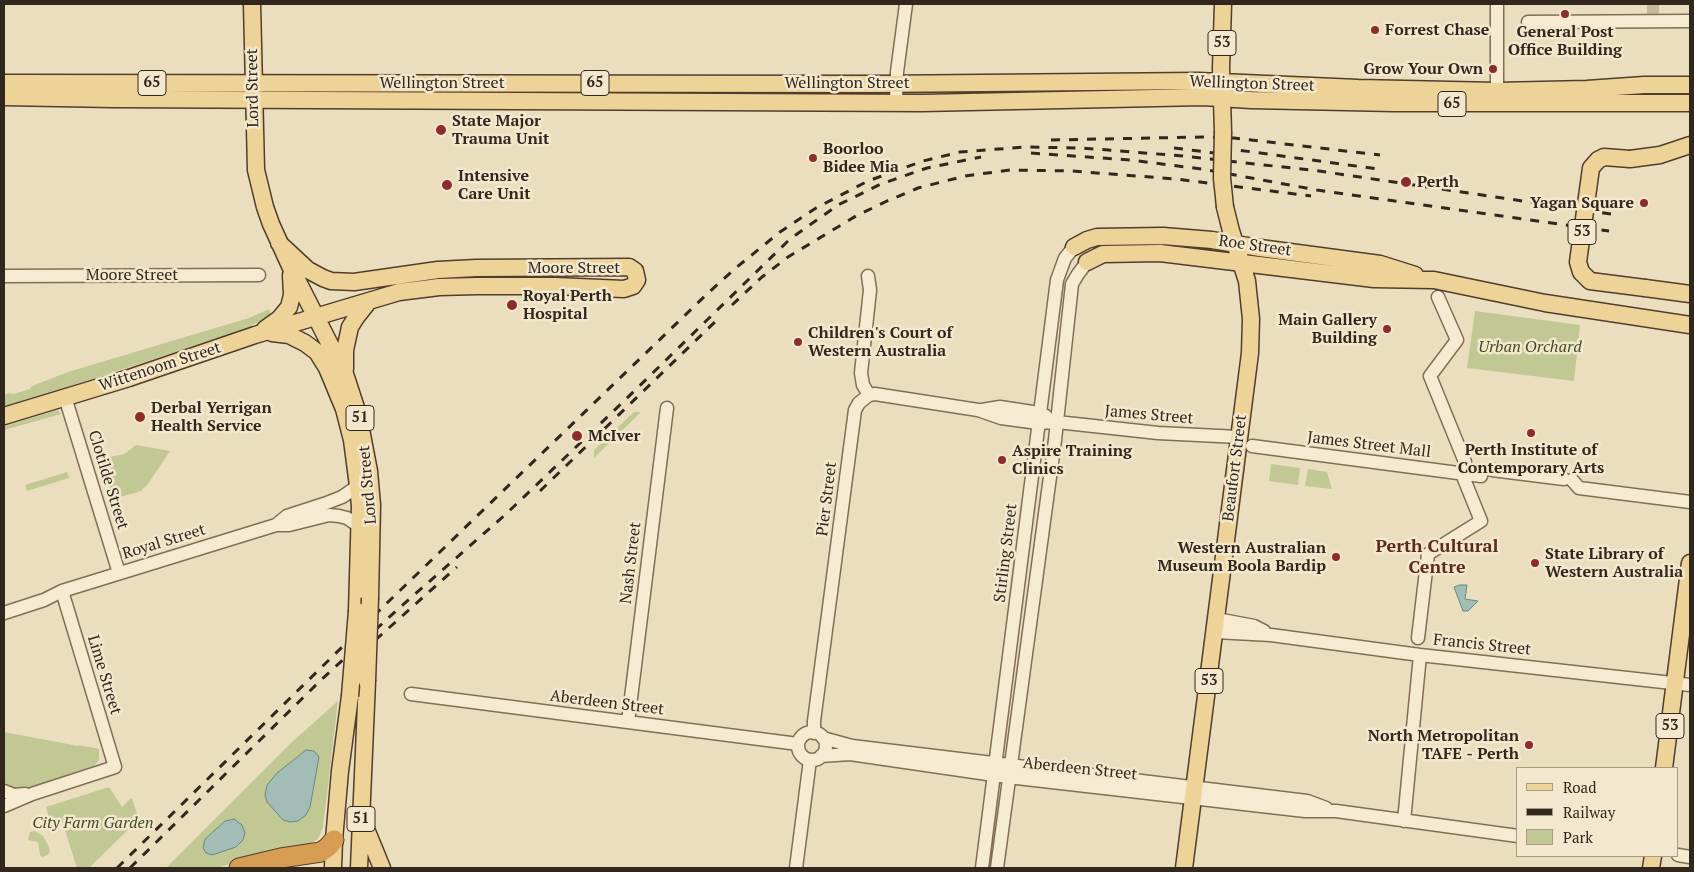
<!DOCTYPE html>
<html>
<head>
<meta charset="utf-8">
<style>
	body { margin:0 }
	#map { position:relative; width:1694px; height:872px; overflow:hidden; background:#ebdebe; font-family:"PT Serif",serif }
	canvas { display:block }
	.frame { position:absolute; inset:0; border:5px solid #32271c; pointer-events:none }
	.legend { position:absolute; left:1516px; top:767px; width:162px; height:90px; box-sizing:border-box; background:#f3e8cd; border:1px solid #a69b86; margin:0; padding:6px 9px; list-style:none; font-size:15px; color:#32271c }
	.legend li { display:flex; align-items:center; gap:10px; height:25px }
	.legend b { width:25px; border:1px solid #a69b86 }
</style>
</head>
<body>
<div id="map">
<canvas width="1694" height="872"></canvas>
<div class="frame"></div>
<ul class="legend">
<li><b style="height:6px;background:#edd397"></b>Road</li>
<li><b style="height:6px;background:#32271c"></b>Railway</li>
<li><b style="height:14px;background:#c1c893"></b>Park</li>
</ul>
</div>
<script>
const context = document.querySelector('canvas').getContext('2d');
context.lineJoin = 'round';
function paint(path, color) {
  context.fillStyle = color;
  context.fill(path, 'evenodd');
}
function shape(rows) {
  const path = new Path2D();
  for (const r of rows) {
    if (r.length === 3) {
      path.moveTo(r[0] + r[2], r[1]);
      path.arc(r[0], r[1], r[2], 0, 2 * Math.PI);
      continue;
    }
    path.moveTo(r[0], r[1]);
    for (let i = 2; i < r.length; i += 2) path.lineTo(r[i], r[i + 1]);
  }
  return path;
}
function strokePath(path, color, width, dash) {
  context.strokeStyle = color;
  context.lineWidth = width;
  context.lineCap = dash ? 'butt' : 'round';
  context.setLineDash(dash || []);
  context.stroke(path);
}
function write(font, color, halo, rows, align = 'center') {
  context.font = font + ' "PT Serif",serif';
  context.lineWidth = 5;
  context.setLineDash([]);
  context.textBaseline = 'middle';
  context.strokeStyle = halo;
  context.fillStyle = color;
  for (const [text, x, y, turn = 0] of rows) {
    context.save();
    context.translate(x, y);
    context.rotate((+turn || 0) * Math.PI / 180);
    context.textAlign = isNaN(turn) ? turn : align;
    if (halo) context.strokeText(text, 0, 0);
    context.fillText(text, 0, 0);
    context.restore();
  }
}
paint(shape([
	[269,309,271,315,245,329,4,408,4,395,9,393,14,394,30,389,32,386,68,372,249,318],
	[1475,311,1580,325,1574,381,1467,368],
	[58,410,61,414,4,430,4,426],
	[634,412,641,412,594,458,594,450],
	[136,445,170,451,148,484,141,491,113,499,100,459,124,454],
	[1271,464,1300,468,1298,485,1269,481],
	[1308,469,1327,472,1332,489,1305,486],
	[67,472,69,478,27,491,25,485],
	[338,701,323,827,318,839,306,846,258,855,217,868,166,868,292,742],
	[4,732,78,746,79,745,99,749,99,760,93,767,24,789,18,790,9,788,4,784],
	[109,787,122,807,131,798,132,799,139,819,89,868,77,868,62,821,51,824,46,807],
	[35,831,43,836,48,845,50,850,49,854,45,856,42,857,40,855,38,842,28,840,30,832]
]), '#c1c893');
const water = shape([
	[1460,585,1467,585,1465,599,1478,601,1468,611,1463,611,1454,587,1460,585],
	[306,750,314,751,319,757,310,807,306,815,298,821,290,822,283,820,267,802,265,795,267,785,277,773,306,750],
	[234,819,242,825,245,833,243,840,236,847,212,855,206,853,203,848,205,839,225,821,234,819]
]);
paint(water, '#a1bdb5');
strokePath(water, '#6a8982', 1);
strokePath(shape([
	[1653,4,1653,16]
]), '#c6b99e', 12, [12, 6]);
const minor = shape([
	[1497,4,1497,83],
	[1528,22,1690,21],
	[896,102,897,72,906,4],
	[4,276,259,275],
	[868,276,870,290,861,373,863,385,869,395],
	[869,395,875,394,978,410,1001,418,1038,423,1057,422,1158,433,1239,437],
	[65,397,119,573],
	[982,410,1000,407,1039,413,1046,416],
	[1252,446,1481,476],
	[1492,470,1564,479],
	[1572,480,1579,488,1690,502],
	[276,525,287,516,324,504,342,497,358,486],
	[4,613,44,600,62,591,276,525,289,525,329,515,339,516,347,518,359,526],
	[1217,619,1254,626,1264,631],
	[1215,632,1271,635,1420,655,1690,685],
	[1418,638,1428,554,1481,521,1462,474,1465,462,1430,376,1457,340,1438,297],
	[411,694,798,744],
	[628,722,667,408],
	[812,746,14],
	[814,733,814,721,855,410,859,403,869,395],
	[823,738,852,746,1307,801,1326,808],
	[821,756,850,754,1008,777,1305,811,1336,811,1518,836],
	[4,791,14,795,25,794],
	[4,806,32,794,115,767,62,591],
	[1404,821,1420,655],
	[1678,855,1690,857],
	[796,868,810,760],
	[982,868,1057,280,1065,258,1074,247],
	[997,868,1055,440,1072,284,1078,274,1087,262]
]);
const major = shape([
	[252,4,256,170,265,207,271,224,291,268,345,374,358,414,369,471,372,505,370,598],
	[4,83,876,84,1198,81,1358,88,1497,91,1587,89,1644,85,1690,85],
	[4,97,113,99,922,103,1203,97,1251,100,1394,103,1690,103],
	[1223,132,1221,68,1223,4],
	[1630,159,1660,155,1690,145],
	[1074,247,1087,240,1097,237,1163,236,1212,240,1260,248,1380,264,1415,275],
	[1087,262,1103,254,1160,253,1374,279,1434,280,1545,303,1690,325],
	[1645,288,1690,294],
	[265,329,279,319,289,307,292,295,291,275],
	[272,333,289,335,305,343,317,352,327,368,344,409,352,440,358,486,360,506,357,611],
	[345,369,345,350,350,327,357,316,369,301],
	[4,416,129,378,255,335,399,292,439,287,477,286,555,286,624,289,633,286,637,280,635,271,629,267,476,268,438,270,354,282,331,281,323,278,308,270,279,243],
	[1664,768,1690,563],
	[364,824,382,868],
	[333,868,334,840,340,771,350,696],
	[359,868,367,681],
	[1184,868,1250,353,1251,319,1247,281,1231,231,1225,207],
	[1651,868,1653,856]
]);
const highway = shape([
	[239,868,281,858,321,852,328,847,334,840]
]);
strokePath(minor, '#826e58', 15);
strokePath(major, '#503d2d', 19);
strokePath(highway, '#503d2d', 21);
strokePath(minor, '#f6ebd1', 12);
strokePath(major, '#edd397', 16);
strokePath(highway, '#d79d52', 19);
strokePath(shape([
	[1051,140,1203,137,1234,138,1380,155],
	[1174,148,1231,155],
	[1223,148,1378,169],
	[1031,153,1130,160,1202,169,1317,190,1609,231],
	[732,305,762,277,788,257,856,216,887,201,918,188,965,176,1010,170,1072,171,1176,179,1311,196],
	[540,491,718,319],
	[362,652,457,567],
	[117,868,387,603,707,294,737,267,780,232,816,208,868,181,923,161,960,152,1025,147,1082,148,1183,156,1319,171,1611,214],
	[130,868,321,680,397,610,506,514,623,402,790,239,838,205,881,184,927,168,981,157]
]), '#32271c', 3, [9, 9]);
const majorBridge = shape([
	[1223,132,1222,178,1225,207],
	[1630,159,1604,157,1598,160,1591,168,1578,262,1581,272,1590,281,1645,288],
	[367,681,370,598],
	[350,696,357,611]
]);
strokePath(majorBridge, '#503d2d', 19, []);
strokePath(majorBridge, '#edd397', 16);
for (const [x, y, r, color] of [
	[1565,14,5,"#8d2c2c"],
	[1375,30,5,"#8d2c2c"],
	[1493,69,5,"#8d2c2c"],
	[441,130,6,"#8d2c2c"],
	[813,158,5,"#8d2c2c"],
	[1406,182,6,"#8d2c2c"],
	[447,185,6,"#8d2c2c"],
	[1644,203,5,"#8d2c2c"],
	[512,305,6,"#8d2c2c"],
	[1387,329,5,"#8d2c2c"],
	[798,342,5,"#8d2c2c"],
	[140,417,6,"#8d2c2c"],
	[1531,433,5,"#8d2c2c"],
	[577,436,6,"#8d2c2c"],
	[1002,460,5,"#8d2c2c"],
	[1336,557,5,"#8d2c2c"],
	[1535,563,5,"#8d2c2c"],
	[1529,745,5,"#8d2c2c"]
]) {
  const dot = new Path2D();
  dot.arc(x, y, r, 0, 2 * Math.PI);
  context.fillStyle = color;
  context.fill(dot);
  strokePath(dot, '#f3e8cd', 2);
}
for (const [x, y, w] of [
	[1222,43,28],
	[152,83,28],
	[595,83,28],
	[1452,104,28],
	[1582,232,28],
	[360,418,28],
	[1209,681,28],
	[1670,726,28],
	[361,819,28]
]) {
  const box = new Path2D();
  box.roundRect(x - w / 2, y - 12.5, w, 25, 4);
  context.fillStyle = '#f3e8cd';
  context.fill(box);
  strokePath(box, '#32271c', 1);
}
write('bold 15px', '#32271c', null, [
	["53",1222,43],
	["65",152,83],
	["65",595,83],
	["65",1452,104],
	["53",1582,232],
	["51",360,418],
	["53",1209,681],
	["53",1670,726],
	["51",361,819]
]);
write('bold 16px', '#32271c', '#f3e8cd', [
	["Forrest Chase",1385,30],
	["General Post",1565,32,"center"],
	["Office Building",1565,50,"center"],
	["Grow Your Own",1483,69,"right"],
	["State Major",452,121],
	["Trauma Unit",452,139],
	["Boorloo",823,149],
	["Bidee Mia",823,167],
	["Intensive",458,176],
	["Care Unit",458,194],
	["Perth",1417,182],
	["Yagan Square",1634,203,"right"],
	["Royal Perth",523,296],
	["Hospital",523,314],
	["Main Gallery",1377,320,"right"],
	["Building",1377,338,"right"],
	["Children's Court of",808,333],
	["Western Australia",808,351],
	["Derbal Yerrigan",151,408],
	["Health Service",151,426],
	["McIver",588,436],
	["Perth Institute of",1531,450,"center"],
	["Contemporary Arts",1531,468,"center"],
	["Aspire Training",1012,451],
	["Clinics",1012,469],
	["Western Australian",1326,548,"right"],
	["Museum Boola Bardip",1326,566,"right"],
	["State Library of",1545,554],
	["Western Australia",1545,572],
	["North Metropolitan",1519,736,"right"],
	["TAFE - Perth",1519,754,"right"]
], 'left');
write('16px', '#32271c', '#f3e8cd', [
	["Wellington Street",442,83],
	["Wellington Street",847,83],
	["Wellington Street",1252,84,2],
	["Lord Street",253,88,-91],
	["Roe Street",1255,246,8],
	["Moore Street",574,268],
	["Moore Street",132,275],
	["Wittenoom Street",160,367,-18],
	["James Street",1149,415,5],
	["James Street Mall",1369,445,7],
	["Beaufort Street",1235,468,-83],
	["Clotilde Street",108,480,73],
	["Lord Street",368,485,-95],
	["Pier Street",827,499,-83],
	["Royal Street",164,542,-17],
	["Stirling Street",1006,553,-83],
	["Nash Street",631,563,-83],
	["Francis Street",1482,645,6],
	["Lime Street",104,675,73],
	["Aberdeen Street",607,703,7],
	["Aberdeen Street",1080,769,6]
]);
write('italic 16px', '#434d24', '#f3e8cd', [
	["Urban Orchard",1530,347],
	["City Farm Garden",93,823]
]);
write('bold 18px', '#5c2b1e', '#f3e8cd', [
	["Perth Cultural",1437,547],
	["Centre",1437,568]
]);
</script>
</body>
</html>
